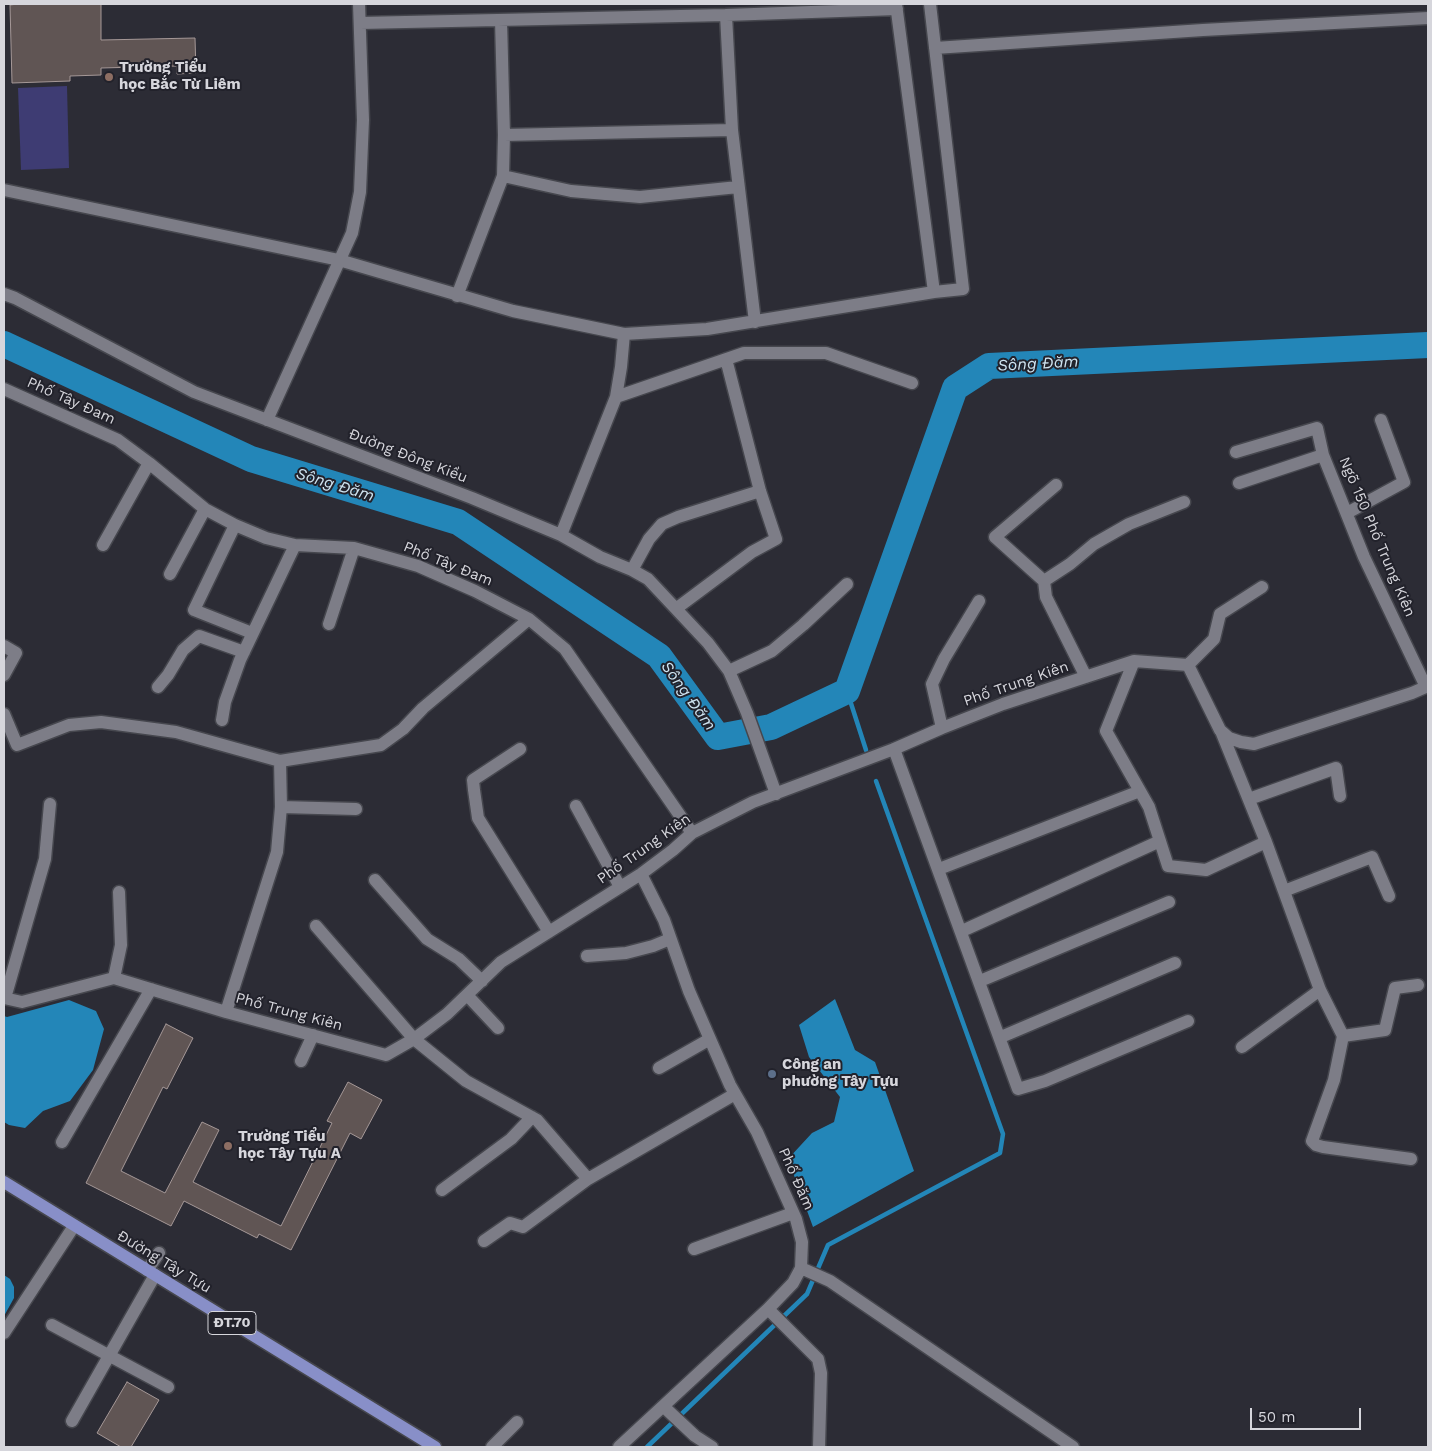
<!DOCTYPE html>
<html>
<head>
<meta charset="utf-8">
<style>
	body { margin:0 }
	#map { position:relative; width:1432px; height:1451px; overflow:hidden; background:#2c2c35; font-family:"Work Sans",sans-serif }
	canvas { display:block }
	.frame { position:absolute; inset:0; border:5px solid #d6d6dc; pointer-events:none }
	.scale { position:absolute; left:1250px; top:1408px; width:111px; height:22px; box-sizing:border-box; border:2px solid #d6d6dc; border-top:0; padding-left:6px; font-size:15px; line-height:18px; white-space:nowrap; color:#d6d6dc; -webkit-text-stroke:4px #22222b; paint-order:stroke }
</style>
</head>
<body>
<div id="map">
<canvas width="1432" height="1451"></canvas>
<div class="frame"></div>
<div class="scale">50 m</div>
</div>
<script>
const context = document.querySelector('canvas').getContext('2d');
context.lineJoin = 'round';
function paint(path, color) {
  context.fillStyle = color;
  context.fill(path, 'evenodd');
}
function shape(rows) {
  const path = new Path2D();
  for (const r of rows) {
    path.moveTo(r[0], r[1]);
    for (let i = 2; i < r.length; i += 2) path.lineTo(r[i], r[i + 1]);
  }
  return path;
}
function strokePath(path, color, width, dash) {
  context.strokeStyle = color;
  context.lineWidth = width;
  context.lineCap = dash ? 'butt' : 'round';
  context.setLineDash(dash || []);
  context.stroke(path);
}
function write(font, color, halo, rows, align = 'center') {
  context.font = font + ' "Work Sans",sans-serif';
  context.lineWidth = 4;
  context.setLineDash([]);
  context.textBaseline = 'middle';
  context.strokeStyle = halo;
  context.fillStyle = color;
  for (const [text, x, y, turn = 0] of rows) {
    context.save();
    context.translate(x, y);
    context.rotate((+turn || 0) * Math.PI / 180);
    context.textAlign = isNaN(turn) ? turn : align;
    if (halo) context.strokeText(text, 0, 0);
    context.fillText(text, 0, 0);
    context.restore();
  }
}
paint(shape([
	[67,86,69,168,21,170,18,88]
]), '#3e3c73');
paint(shape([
	[835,999,855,1050,875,1062,914,1171,813,1227,788,1159,812,1133,834,1122,840,1097,809,1057,799,1025],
	[69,1000,96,1011,104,1029,93,1070,70,1101,43,1111,25,1128,9,1125,4,1122,4,1016,7,1017],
	[4,1275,10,1279,14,1287,14,1298,4,1316]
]), '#2386b8');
strokePath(shape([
	[847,691,866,750],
	[647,1447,807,1294,828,1245,1000,1153,1003,1134,876,781]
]), '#2386b8', 4.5);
strokePath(shape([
	[4,344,251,459,458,522,659,656,718,737,771,727,847,691,955,388,989,366,1428,345]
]), '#2386b8', 26);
const building = shape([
	[18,4,101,4,101,40,195,38,196,73,177,74,177,66,101,68,101,75,70,76,70,81,12,83,10,5,18,4],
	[166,1024,193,1038,167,1089,163,1087,121,1171,165,1193,202,1122,219,1130,193,1182,281,1226,332,1123,327,1121,348,1082,382,1100,361,1139,350,1133,291,1250,259,1234,257,1238,184,1201,171,1226,86,1183,166,1024],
	[127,1382,159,1400,131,1447,121,1447,97,1433,127,1382]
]);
paint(building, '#605554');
strokePath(building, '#a59897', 1);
const minor = shape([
	[896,4,934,292],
	[360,23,726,15],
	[935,48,1203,30,1428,18],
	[504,135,732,130],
	[503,176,571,191,640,197,738,187],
	[4,190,339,260,513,311,624,334,707,329,934,292,963,289,930,4],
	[4,294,15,298,194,392,472,498,561,535,600,557,632,570,648,579,708,643,729,671,747,713,776,794],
	[457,296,503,176,504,135,501,20],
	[755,322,732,130,726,15,897,9],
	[4,389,118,440,149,463,205,509,235,525,266,538,295,545,354,548,418,566,475,591,529,619,565,649,692,833],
	[616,397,744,353,826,353,912,383],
	[267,420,352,233,360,192,363,120,359,4],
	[1236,452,1317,428,1323,455,1364,557,1426,687],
	[1239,483,1323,455],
	[1056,485,995,537,1044,581,1046,597,1086,677],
	[1347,513,1404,482,1381,420],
	[235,525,194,610,252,633],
	[561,535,616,397,621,367,624,334],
	[103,545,149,463],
	[632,570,649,539,662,524,678,517,760,491],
	[170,574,205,509],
	[1044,581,1070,564,1094,544,1129,524,1184,502],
	[677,608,752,552,776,539,760,491,726,359],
	[329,624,354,548],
	[4,646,16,653,4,675],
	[1134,661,1106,731,1149,807,1168,866,1206,870,1266,842],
	[1188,665,1214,639,1220,614,1262,587],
	[729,671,772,651,803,625,847,584],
	[158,687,168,675,183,650,199,636,244,652],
	[4,714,17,745,69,725,101,722,176,732,280,761,381,745,403,729,423,708,529,619],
	[222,720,225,702,240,660,295,545],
	[942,728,932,684,944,659,979,601],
	[1221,731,1266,842,1320,990,1343,1036,1334,1080,1312,1141,1316,1145,1323,1147,1411,1159],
	[520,749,473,780,474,790,478,818,549,932],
	[894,749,1018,1089,1045,1081,1188,1021],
	[1249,799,1336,768,1340,796],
	[576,806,620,887],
	[281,807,356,809],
	[939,869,1140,791],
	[375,880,427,939,459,959,482,981],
	[1284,891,1372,857,1389,896],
	[316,926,414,1039,466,1081,537,1120,588,1179],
	[962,931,1160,841],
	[587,956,626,953,653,946,670,939],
	[114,978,121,945,119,892],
	[980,981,1169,902],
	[467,995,498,1028],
	[4,998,22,1002,114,978,226,1012,386,1055,414,1039,447,1014,501,962,641,874,673,850,692,833,753,802,894,749,942,728,1003,704,1134,661,1188,665,1220,730,1229,738,1241,742,1254,744,1412,693,1428,686],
	[5,998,45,859,50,804],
	[226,1012,277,852,281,807,280,761],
	[1343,1036,1385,1030,1395,988,1418,985],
	[1001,1037,1175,963],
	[1242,1047,1320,990],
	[301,1061,313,1035],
	[659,1068,710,1039],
	[62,1142,151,989],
	[442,1190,511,1139,532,1117],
	[484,1241,510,1223,523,1227,588,1179,735,1094],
	[694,1249,793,1213],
	[801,1268,830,1281,1073,1447],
	[147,1270,159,1253],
	[768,1309,818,1359,821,1373,819,1447],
	[52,1325,168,1387],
	[4,1333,74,1226],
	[663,1406,695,1436,712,1447],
	[72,1421,155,1275],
	[492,1447,517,1422],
	[619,1447,768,1309,793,1283,801,1268,802,1242,796,1219,757,1132,730,1085,689,991,664,920,641,874]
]);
const major = shape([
	[4,1182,435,1447]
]);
strokePath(minor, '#46474e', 15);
strokePath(major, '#46474e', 15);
strokePath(minor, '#7d7d87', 12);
strokePath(major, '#888fc8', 12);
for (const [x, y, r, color] of [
	[109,77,5,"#8d6e63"],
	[772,1074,5,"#5c6f8a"],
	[228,1146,5,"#8d6e63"]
]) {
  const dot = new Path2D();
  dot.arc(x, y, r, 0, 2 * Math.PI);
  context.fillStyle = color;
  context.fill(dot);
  strokePath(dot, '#22222b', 2);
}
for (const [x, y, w] of [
	[232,1323,48]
]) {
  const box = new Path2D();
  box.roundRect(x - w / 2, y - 11.5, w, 23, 4);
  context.fillStyle = '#22222b';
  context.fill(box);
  strokePath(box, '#d6d6dc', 1);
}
write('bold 14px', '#d6d6dc', null, [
	["ĐT.70",232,1323]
]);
write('bold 15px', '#d6d6dc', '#22222b', [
	["Trường Tiểu",119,68],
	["học Bắc Từ Liêm",119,85],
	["Công an",782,1065],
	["phường Tây Tựu",782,1082],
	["Trường Tiểu",238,1137],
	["học Tây Tựu A",238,1154]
], 'left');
write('15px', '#d6d6dc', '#22222b', [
	["Phố Tây Đam",71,401,24],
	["Đường Đông Kiều",408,456,21],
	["Ngõ 150 Phố Trung Kiên",1377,537,67],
	["Phố Tây Đam",448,564,22],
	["Phố Trung Kiên",1016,684,-19],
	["Phố Trung Kiên",644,849,-35],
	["Phố Trung Kiên",289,1012,15],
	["Phố Đăm",796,1179,66],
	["Đường Tây Tựu",164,1262,31]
]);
write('italic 16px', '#cfe4f1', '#22222b', [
	["Sông Đăm",1038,364,-3],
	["Sông Đăm",335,485,17],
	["Sông Đăm",688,696,54]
]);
</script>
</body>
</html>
